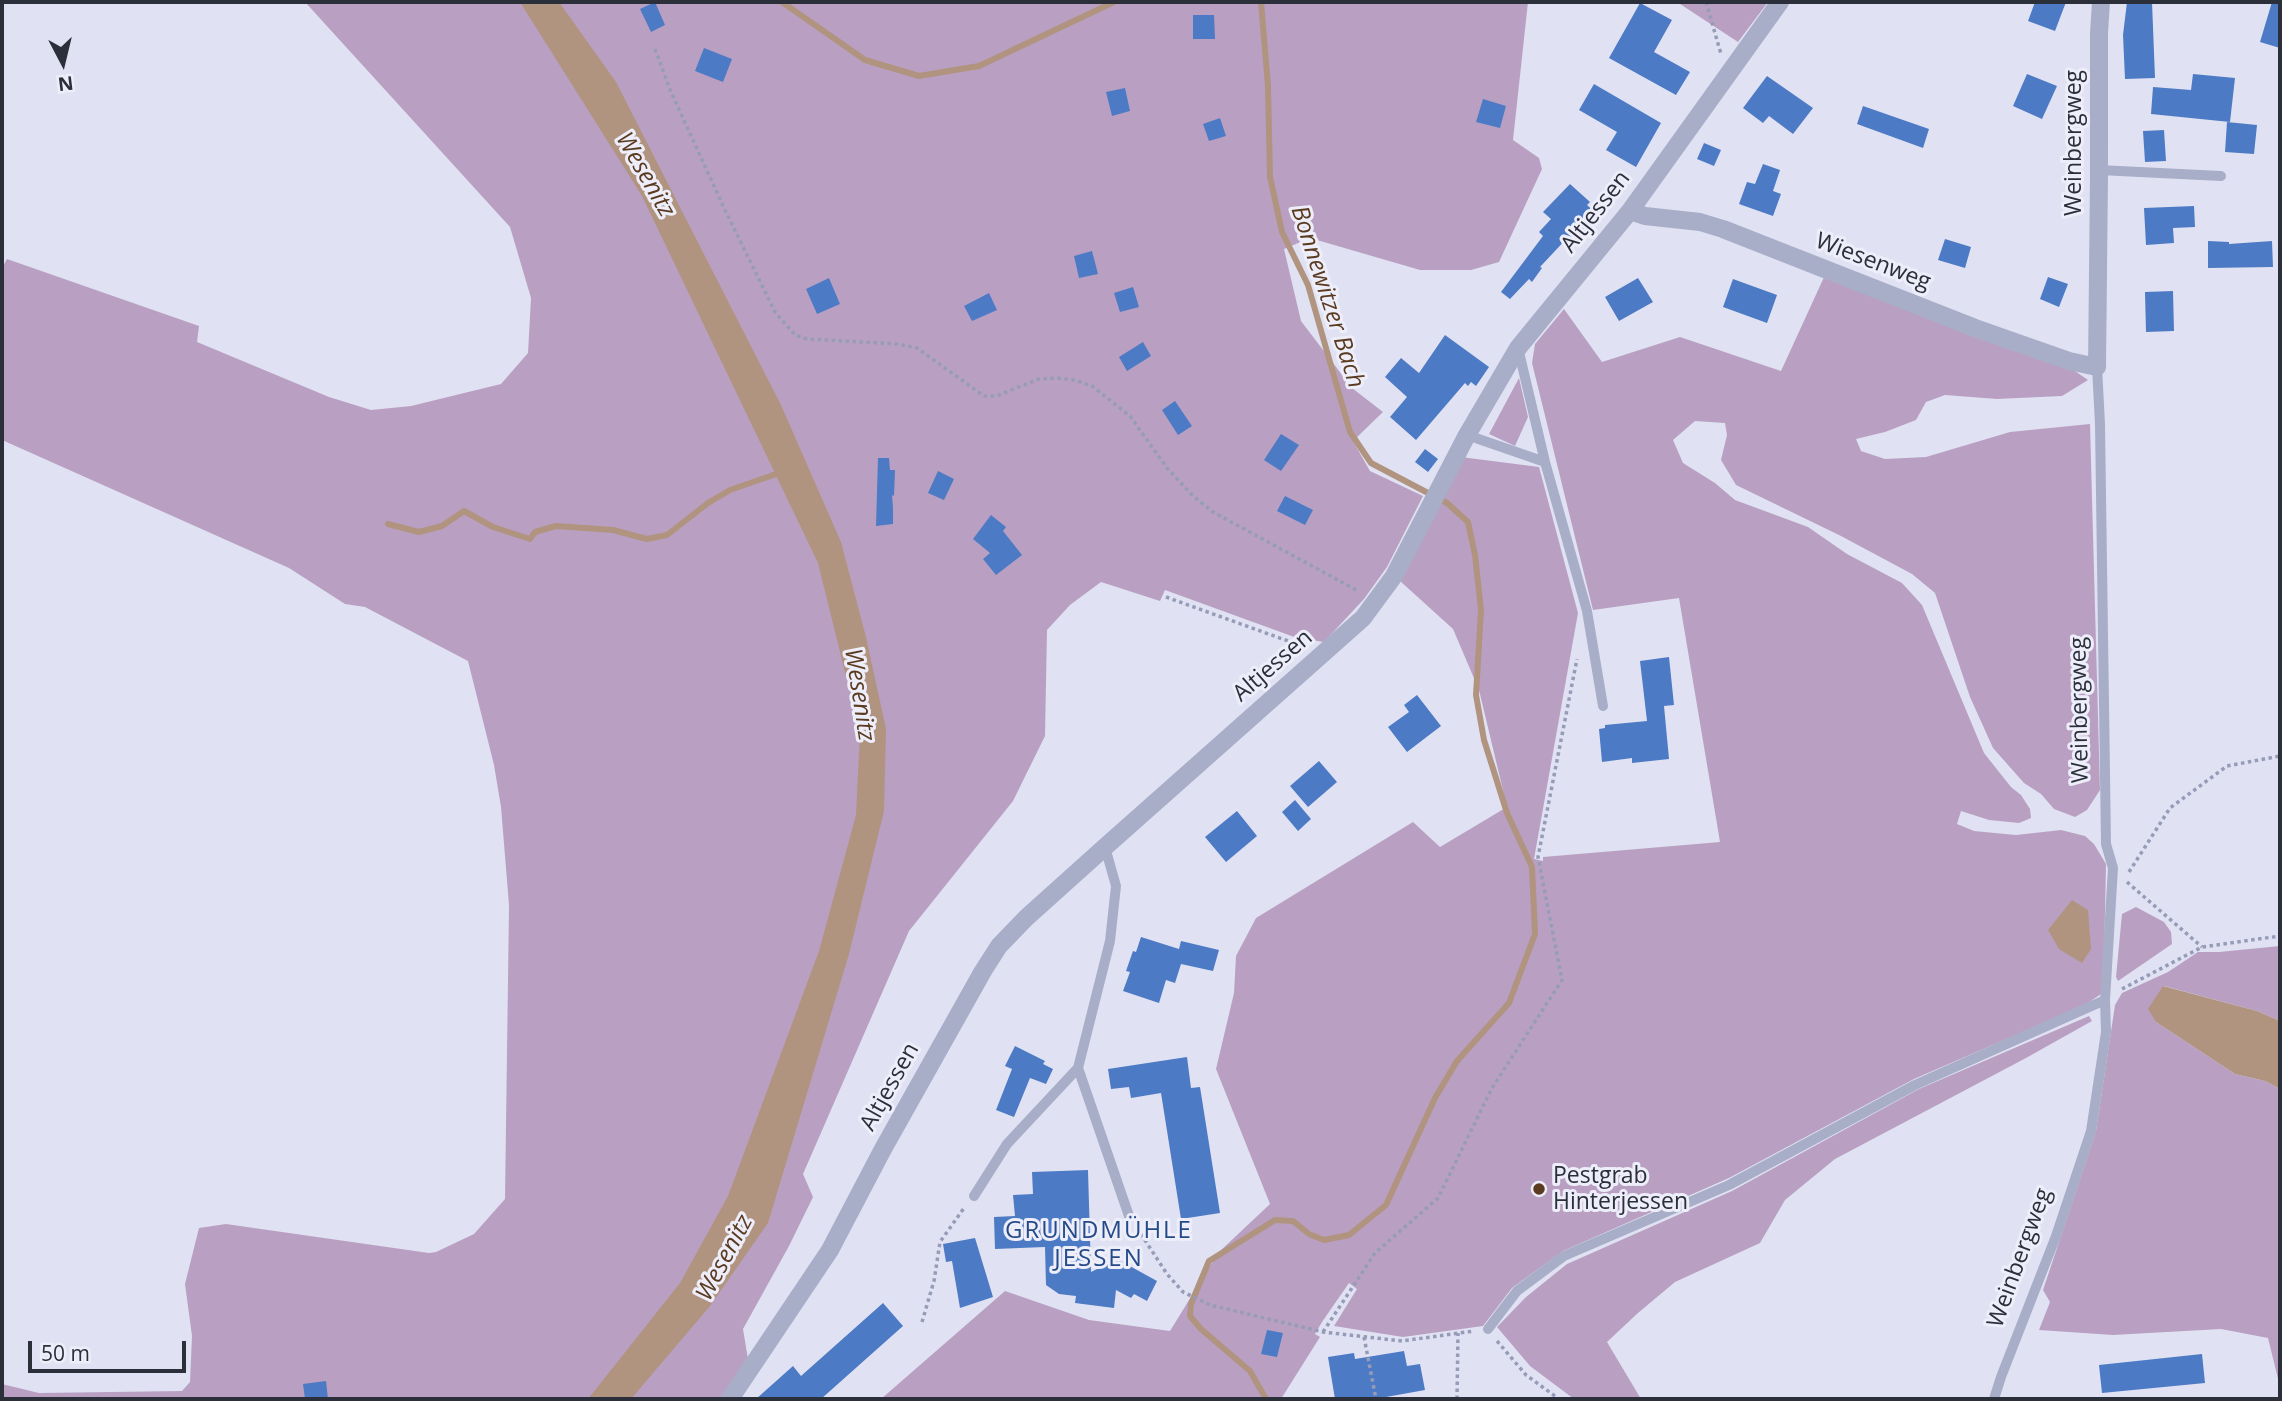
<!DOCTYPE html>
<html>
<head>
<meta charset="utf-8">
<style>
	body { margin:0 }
	#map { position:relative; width:2282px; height:1401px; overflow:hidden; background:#e0e2f3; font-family:"Open Sans",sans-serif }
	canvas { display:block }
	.frame { position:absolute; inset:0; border:4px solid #2b2f3a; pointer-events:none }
	.north { position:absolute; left:28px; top:28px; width:70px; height:70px; -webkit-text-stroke:5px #edeefa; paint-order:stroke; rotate:173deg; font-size:19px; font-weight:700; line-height:28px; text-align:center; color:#2b2f3a }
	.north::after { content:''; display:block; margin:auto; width:24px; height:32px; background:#2b2f3a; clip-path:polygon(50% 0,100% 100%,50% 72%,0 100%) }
	.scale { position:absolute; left:28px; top:1341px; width:158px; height:32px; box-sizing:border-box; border:4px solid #2b2f3a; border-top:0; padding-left:9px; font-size:21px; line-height:24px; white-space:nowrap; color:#2b2f3a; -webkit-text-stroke:5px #edeefa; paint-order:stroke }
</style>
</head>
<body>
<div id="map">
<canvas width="2282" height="1401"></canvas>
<div class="frame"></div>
<div class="north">N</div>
<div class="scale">50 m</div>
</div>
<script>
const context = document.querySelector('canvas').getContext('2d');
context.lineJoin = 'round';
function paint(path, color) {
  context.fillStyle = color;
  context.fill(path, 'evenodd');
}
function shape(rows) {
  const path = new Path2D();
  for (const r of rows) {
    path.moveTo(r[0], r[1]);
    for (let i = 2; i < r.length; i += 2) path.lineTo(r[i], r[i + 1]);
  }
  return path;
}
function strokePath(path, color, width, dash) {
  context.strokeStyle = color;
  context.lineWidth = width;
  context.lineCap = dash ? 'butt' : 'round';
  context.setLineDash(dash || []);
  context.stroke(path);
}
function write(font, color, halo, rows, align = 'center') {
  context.font = font + ' "Open Sans",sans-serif';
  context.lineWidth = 6;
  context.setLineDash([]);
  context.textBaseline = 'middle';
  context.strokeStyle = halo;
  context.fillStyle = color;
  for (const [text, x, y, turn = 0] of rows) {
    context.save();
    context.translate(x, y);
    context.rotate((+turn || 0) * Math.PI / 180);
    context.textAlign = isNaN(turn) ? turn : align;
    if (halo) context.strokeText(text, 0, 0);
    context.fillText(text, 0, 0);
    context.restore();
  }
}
paint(shape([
	[305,2,1528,2,1513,140,1539,158,1542,169,1499,262,1471,270,1420,270,1310,238,1284,249,1301,321,1352,388,1383,412,1353,441,1370,471,1423,496,1387,567,1364,599,1324,642,1297,638,1165,590,1160,601,1101,582,1070,605,1047,630,1045,736,1013,801,909,931,803,1174,813,1197,789,1246,743,1329,748,1359,720,1399,2,1399,2,1384,39,1393,182,1391,190,1382,192,1336,185,1284,199,1228,226,1224,429,1253,436,1252,474,1234,505,1199,509,905,501,807,494,765,468,661,365,607,345,604,289,568,2,440,2,268,7,259,199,326,197,342,329,397,371,410,411,406,501,384,528,353,531,298,510,227],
	[1677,2,1768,2,1738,42],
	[1825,275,2072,369,2088,380,2062,396,1997,399,1945,395,1926,402,1916,420,1885,432,1856,439,1861,451,1885,459,1926,457,2010,432,2090,424,2100,790,2087,810,2075,817,2054,809,2041,794,2024,783,1993,748,1970,697,1935,593,1912,574,1841,536,1736,485,1721,460,1727,435,1725,423,1695,421,1673,440,1683,463,1715,483,1735,500,1808,527,1847,554,1902,583,1922,605,1984,753,2011,787,2021,795,2030,809,2031,818,2019,823,1989,820,1961,811,1957,824,1974,831,2016,835,2061,830,2085,836,2094,844,2106,864,2104,960,2101,994,2085,1005,1914,1079,1729,1178,1563,1251,1512,1288,1483,1326,1403,1337,1334,1326,1357,1289,1349,1283,1322,1322,1315,1334,1320,1337,1281,1399,881,1399,1005,1291,1089,1320,1170,1331,1218,1253,1270,1204,1216,1069,1234,993,1236,956,1256,918,1413,822,1440,847,1507,807,1479,690,1453,629,1400,581,1461,457,1539,467,1578,613,1534,859,1543,861,1543,857,1720,842,1679,598,1593,610,1532,363,1535,344,1564,309,1602,362,1680,337,1781,371],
	[1519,378,1528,417,1515,446,1489,434],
	[2136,907,2164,922,2171,932,2172,944,2118,981,2116,977,2122,914],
	[2280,946,2280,1021,2257,1011,2164,986,2156,1022,2235,1074,2265,1081,2280,1089,2280,1387,2268,1338,2221,1329,2113,1335,2039,1330,2050,1302,2043,1290,2096,1131,2115,1005,2122,993,2168,972,2198,952,2219,952],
	[2089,1016,2092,1021,2026,1058,1835,1159,1785,1200,1760,1243,1675,1282,1638,1313,1607,1342,1641,1399,1574,1399,1530,1366,1497,1327,1526,1297,1567,1264,1732,1191,1919,1089]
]), '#b9a0c2');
paint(shape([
	[520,2,559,2,616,82,781,405,841,542,866,637,886,729,884,811,849,954,768,1223,710,1306,631,1399,588,1399,680,1283,728,1196,819,951,856,815,860,733,818,563,642,196],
	[2072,900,2088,910,2091,949,2082,963,2059,949,2048,930],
	[2163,986,2257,1011,2280,1021,2280,1089,2265,1081,2235,1074,2156,1022,2148,1009]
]), '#b0947f');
strokePath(shape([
	[782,2,865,60,919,76,979,66,1114,2],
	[1261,2,1268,86,1270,177,1282,232,1308,285,1350,432,1371,463,1447,503,1468,522,1475,555,1481,610,1476,695,1484,740,1507,813,1532,867,1535,934,1509,1003,1457,1061,1435,1098,1386,1205,1349,1235,1324,1240,1309,1234,1293,1221,1275,1220,1209,1261,1191,1304,1190,1316,1201,1329,1250,1371,1266,1399],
	[388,524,419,532,442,526,464,511,493,527,530,539,535,532,556,526,613,530,647,539,667,535,708,503,730,490,782,472]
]), '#b0947f', 6);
paint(shape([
	[655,2,665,25,651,32,640,9],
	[2035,2,2066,2,2055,31,2028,21],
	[2127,2,2152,2,2155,78,2125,79,2123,35],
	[2272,2,2280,2,2280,48,2260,42],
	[1640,3,1672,20,1654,52,1690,72,1676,95,1609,58],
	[1193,15,1214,15,1215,39,1193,39],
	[704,48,732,59,723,82,695,71],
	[2027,74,2057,86,2042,119,2013,106],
	[2193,74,2235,78,2230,122,2151,114,2153,87,2191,90],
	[1767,76,1813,108,1793,134,1769,116,1763,123,1743,108],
	[1594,84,1661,123,1636,167,1606,150,1617,132,1579,110],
	[1125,88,1130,111,1112,116,1106,92],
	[1483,99,1506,106,1500,128,1476,122],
	[1863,106,1929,129,1923,148,1857,124],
	[1220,118,1226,136,1209,141,1203,124],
	[2227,122,2257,125,2254,154,2225,152],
	[2164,130,2166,161,2145,162,2143,131],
	[1704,143,1721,150,1714,166,1697,159],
	[1763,164,1780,170,1773,191,1781,194,1773,216,1739,204,1747,182,1755,184],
	[1570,184,1590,202,1587,205,1598,215,1581,233,1578,230,1571,238,1569,236,1540,267,1542,268,1532,282,1529,279,1510,299,1501,292,1543,236,1539,232,1551,219,1543,212],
	[2194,206,2195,227,2173,228,2174,243,2146,245,2144,208],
	[1945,239,1971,247,1965,268,1938,260],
	[2208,241,2229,242,2229,244,2272,241,2273,267,2208,268],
	[1092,251,1098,274,1079,278,1074,256],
	[2048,277,2068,284,2059,307,2040,299],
	[829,278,840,304,817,314,806,289],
	[1638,278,1653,302,1619,321,1605,297],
	[1733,279,1777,295,1767,323,1723,307],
	[1133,287,1139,307,1120,312,1114,293],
	[2173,291,2174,331,2146,332,2145,292],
	[989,293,997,310,972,321,964,306],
	[1445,335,1489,367,1476,386,1471,382,1468,386,1465,383,1416,440,1390,417,1407,397,1385,377,1401,358,1419,373],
	[1143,342,1151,356,1127,371,1119,357],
	[1175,401,1192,426,1178,435,1162,410],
	[1281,434,1299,445,1281,471,1264,460],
	[1425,449,1438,459,1428,472,1415,462],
	[878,458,889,458,890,470,895,470,894,496,892,495,893,508,893,524,876,526],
	[938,471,954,479,944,500,928,493],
	[1285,496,1313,510,1305,525,1277,511],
	[991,515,1006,527,1003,531,1022,555,996,575,983,559,990,553,973,539],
	[1669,657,1674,705,1664,706,1669,759,1632,763,1632,758,1602,762,1599,729,1605,728,1605,725,1647,721,1640,661],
	[1417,695,1441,726,1407,752,1388,727,1409,712,1404,705],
	[1319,761,1337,782,1308,807,1290,786],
	[1295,800,1311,819,1298,831,1282,812],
	[1237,811,1257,836,1226,862,1205,837],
	[1141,937,1179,949,1181,941,1219,950,1213,971,1181,964,1175,983,1166,980,1159,1003,1123,991,1130,972,1126,971,1133,951,1136,952],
	[1015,1046,1045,1061,1043,1064,1053,1069,1046,1084,1030,1078,1014,1117,996,1110,1012,1069,1005,1066],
	[1187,1057,1191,1088,1200,1087,1220,1213,1181,1219,1161,1093,1131,1098,1129,1087,1111,1089,1108,1069],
	[1088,1170,1091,1272,1117,1259,1157,1281,1147,1301,1134,1294,1131,1298,1116,1290,1114,1308,1075,1303,1076,1296,1059,1294,1046,1285,1045,1247,995,1249,994,1217,1015,1216,1013,1195,1033,1194,1032,1172],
	[975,1238,993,1297,960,1308,952,1261,946,1262,943,1244],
	[883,1303,903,1326,821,1399,756,1399,793,1366,801,1376],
	[1267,1330,1283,1333,1277,1357,1261,1354],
	[1404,1351,1407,1366,1420,1364,1425,1390,1375,1399,1335,1399,1328,1357,1354,1353,1355,1359],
	[2202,1354,2205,1383,2102,1393,2099,1365],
	[326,1381,328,1399,305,1399,303,1384]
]), '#4d7ac4');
strokePath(shape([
	[1706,2,1721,54],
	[655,49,671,92,725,210,775,312,795,335,807,339,898,344,917,348,984,396,996,396,1039,379,1057,378,1074,380,1092,386,1130,416,1167,468,1193,496,1213,512,1358,591],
	[1166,597,1302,646],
	[2129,872,2170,808,2227,766,2280,756],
	[2127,882,2202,947],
	[2122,989,2202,947,2280,936],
	[1137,1228,1167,1274,1183,1292,1210,1305,1323,1332,1402,1341,1474,1331],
	[922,1322,934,1281,940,1242,964,1208],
	[1323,1332,1375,1253,1438,1198,1492,1088,1562,980,1538,857,1577,659],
	[1364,1337,1376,1399],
	[1497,1341,1526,1375,1559,1399],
	[1457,1399,1458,1333]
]), '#969cb7', 3.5, [3.5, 3.5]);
strokePath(shape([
	[2099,170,2221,176],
	[1518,348,1545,462,1587,611,1603,706],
	[1467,435,1545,462],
	[1105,847,1116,886,1110,941,1078,1068,1129,1216],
	[974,1196,1007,1144,1078,1068],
	[1488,1329,1517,1291,1564,1256,1729,1185,1915,1085,2105,1000],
	[1994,1399,2001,1377,2056,1236,2091,1131,2106,1032,2105,1000,2113,868,2106,844,2100,424,2097,367]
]), '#a9aec8', 10);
strokePath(shape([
	[1630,211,1645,216,1700,222,1723,229,1975,328,2069,361,2097,367,2099,177,2099,33,2101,2],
	[730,1399,830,1250,883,1149,983,971,999,946,1026,918,1105,847,1363,618,1394,576,1467,435,1518,348,1630,211,1780,2]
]), '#a9aec8', 18);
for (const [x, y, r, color] of [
	[1539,1189,7,"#5b3b20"]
]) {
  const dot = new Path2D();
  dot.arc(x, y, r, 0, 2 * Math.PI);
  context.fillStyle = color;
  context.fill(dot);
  strokePath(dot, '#edeefa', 2.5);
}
write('23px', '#2b2f3a', '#edeefa', [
	["Weinbergweg",2074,143,-90],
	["Altjessen",1596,212,-52],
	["Wiesenweg",1873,262,21],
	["Altjessen",1273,666,-41],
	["Weinbergweg",2080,710,-91],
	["Altjessen",890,1087,-61],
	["Weinbergweg",2020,1258,-70]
]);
write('23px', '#2b2f3a', '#edeefa', [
	["Pestgrab",1553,1176],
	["Hinterjessen",1553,1202]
], 'left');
write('italic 24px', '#5b3b20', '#edeefa', [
	["Wesenitz",645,175,60],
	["Bonnewitzer Bach",1327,297,72],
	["Wesenitz",859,695,81],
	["Wesenitz",725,1258,-62]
]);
context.letterSpacing = '2px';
write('24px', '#254a88', '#edeefa', [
	["GRUNDMÜHLE",1099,1231],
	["JESSEN",1099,1259]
]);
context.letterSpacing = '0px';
</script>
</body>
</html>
